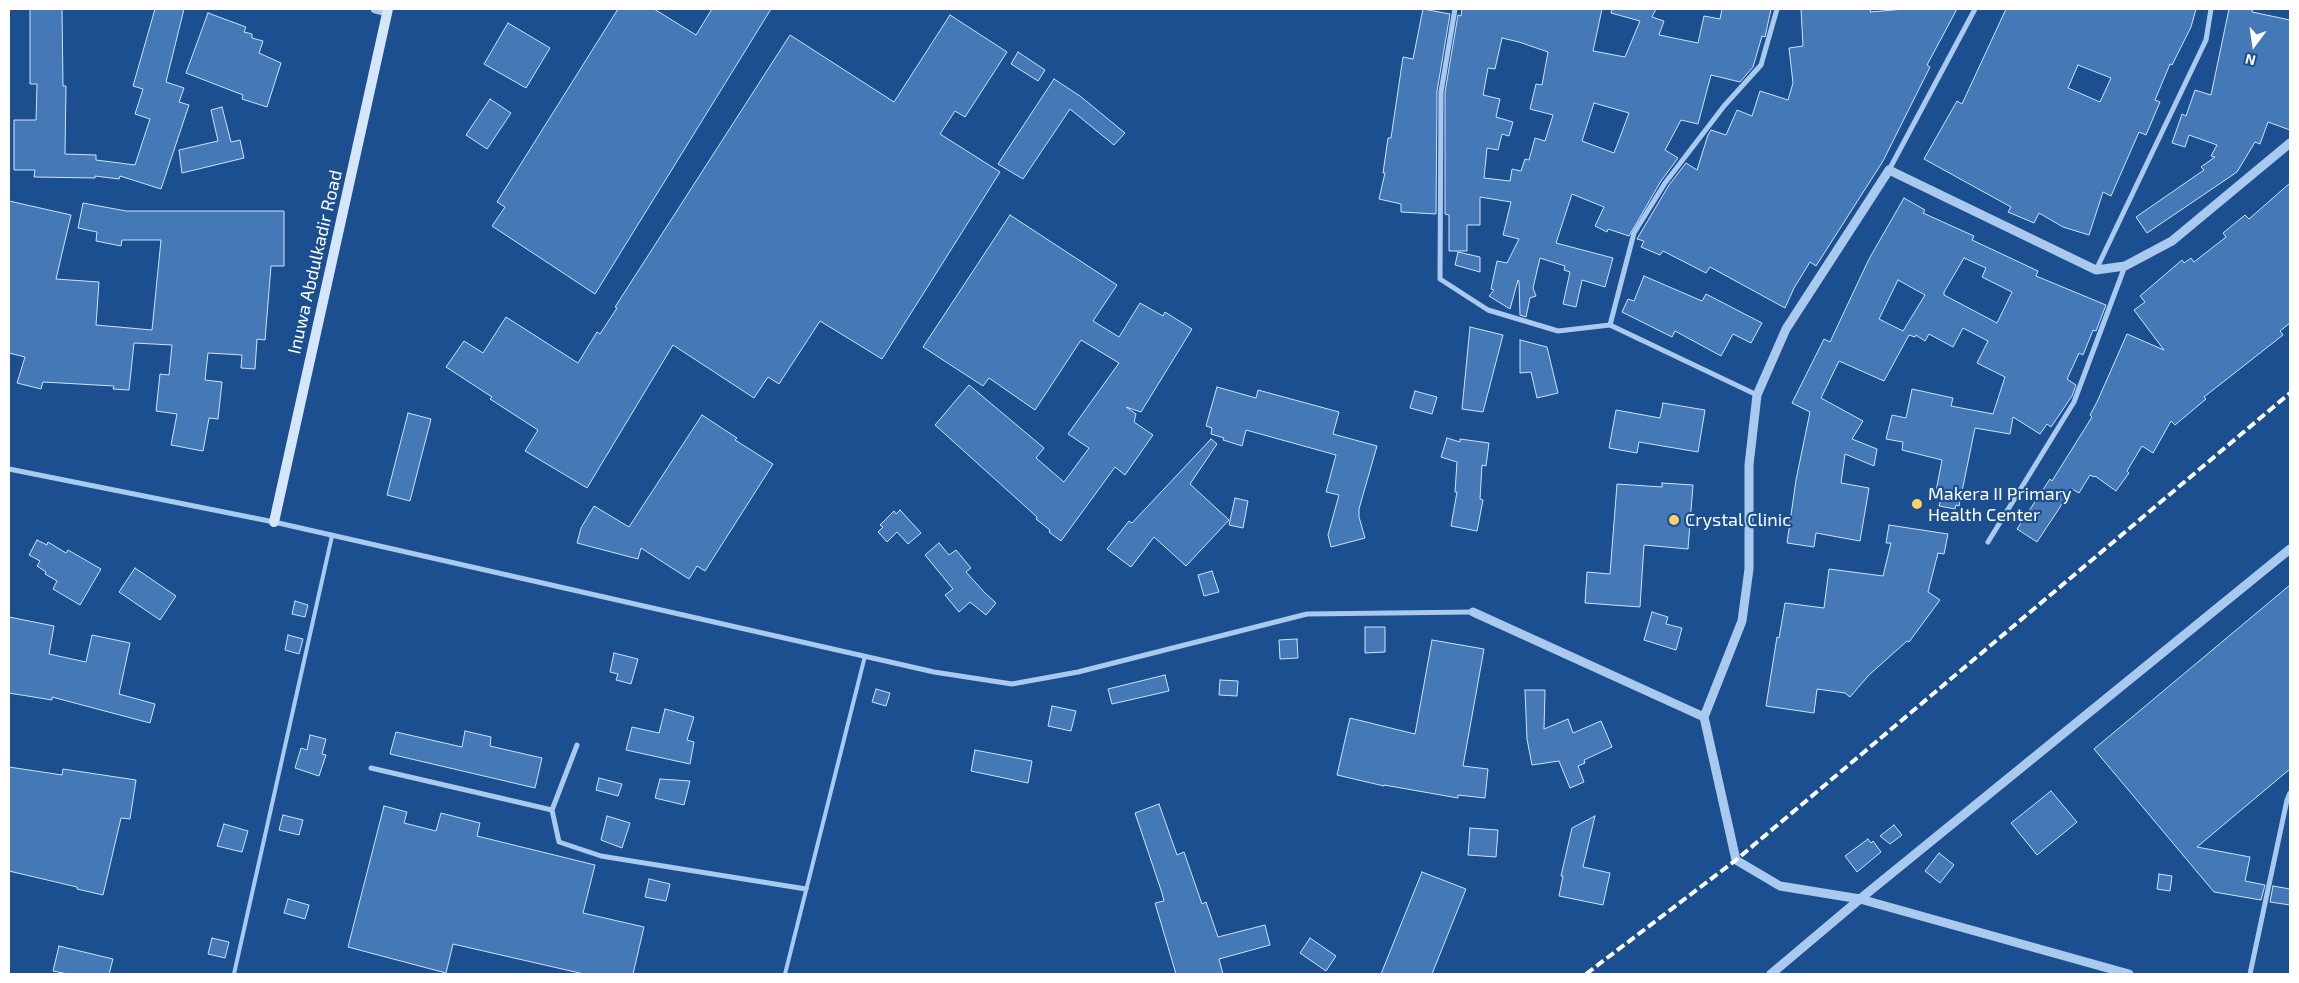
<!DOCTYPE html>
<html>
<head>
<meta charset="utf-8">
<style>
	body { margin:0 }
	#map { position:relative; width:2299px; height:983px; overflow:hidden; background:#1b4f8f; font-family:"Exo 2",sans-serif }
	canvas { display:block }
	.frame { position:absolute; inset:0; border:10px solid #fff; pointer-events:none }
	.north { position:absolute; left:2229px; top:20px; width:50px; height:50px; -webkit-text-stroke:4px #1b4f8f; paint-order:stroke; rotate:194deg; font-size:14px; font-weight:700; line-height:20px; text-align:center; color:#fff }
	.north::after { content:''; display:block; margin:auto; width:18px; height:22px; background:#fff; clip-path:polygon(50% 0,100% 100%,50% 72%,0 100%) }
</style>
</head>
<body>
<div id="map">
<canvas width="2299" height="983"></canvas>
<div class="frame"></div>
<div class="north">N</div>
</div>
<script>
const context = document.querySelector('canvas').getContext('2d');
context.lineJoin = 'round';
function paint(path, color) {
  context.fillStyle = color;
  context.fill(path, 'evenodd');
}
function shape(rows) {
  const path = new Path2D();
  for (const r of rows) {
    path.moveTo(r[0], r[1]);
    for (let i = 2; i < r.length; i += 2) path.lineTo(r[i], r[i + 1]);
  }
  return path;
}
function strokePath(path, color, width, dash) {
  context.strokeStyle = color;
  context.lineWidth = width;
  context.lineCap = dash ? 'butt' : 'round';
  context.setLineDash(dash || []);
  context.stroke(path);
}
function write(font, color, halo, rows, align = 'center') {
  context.font = font + ' "Exo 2",sans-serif';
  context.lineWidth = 4.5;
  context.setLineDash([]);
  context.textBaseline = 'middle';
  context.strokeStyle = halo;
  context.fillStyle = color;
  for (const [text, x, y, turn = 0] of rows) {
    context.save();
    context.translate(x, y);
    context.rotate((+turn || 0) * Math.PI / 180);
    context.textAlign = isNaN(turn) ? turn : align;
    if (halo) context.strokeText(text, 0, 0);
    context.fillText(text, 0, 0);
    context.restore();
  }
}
const building = shape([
	[30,9,62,9,63,86,66,86,65,154,96,155,96,160,135,165,150,119,135,114,143,89,133,86,155,9,184,9,166,82,184,88,179,102,189,105,161,189,120,176,119,179,95,176,95,178,34,177,35,170,14,170,14,120,36,120,37,84,30,84,30,9],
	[618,9,654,9,696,35,712,9,771,9,595,294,492,226,505,207,497,202,618,9],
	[1423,9,1450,14,1437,91,1436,214,1401,212,1401,204,1379,199,1385,173,1383,173,1388,138,1391,138,1403,57,1413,59,1423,9],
	[1462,9,1602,9,1593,51,1625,57,1640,21,1611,13,1612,9,1656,9,1652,17,1664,21,1659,35,1698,43,1704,16,1720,19,1722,9,1771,9,1765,37,1762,36,1753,67,1740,82,1711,75,1698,124,1681,120,1665,150,1678,158,1661,181,1629,236,1608,229,1607,232,1595,226,1604,207,1572,194,1556,243,1613,258,1605,287,1582,280,1576,307,1563,304,1570,272,1564,270,1565,266,1540,258,1533,288,1536,296,1530,298,1526,317,1520,315,1519,281,1518,280,1510,309,1489,296,1494,290,1491,289,1497,261,1507,263,1519,239,1503,235,1511,202,1480,197,1480,225,1467,225,1467,251,1449,251,1449,215,1445,214,1445,92,1458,15,1461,16,1462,9],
	[1502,38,1519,42,1548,52,1542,85,1536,84,1530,109,1553,115,1545,141,1535,138,1529,160,1525,159,1521,171,1512,169,1510,181,1484,178,1487,148,1498,150,1502,134,1509,136,1513,122,1496,117,1500,99,1483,95,1488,68,1495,69,1502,38],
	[1594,103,1629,113,1614,153,1582,141,1594,103],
	[1801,9,1871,9,1870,12,1905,9,1957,9,1927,65,1930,67,1883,161,1816,266,1810,262,1794,288,1785,308,1710,267,1706,273,1663,251,1660,255,1641,247,1644,241,1637,239,1669,185,1686,163,1697,170,1708,135,1711,130,1726,135,1737,110,1752,116,1760,91,1788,100,1793,83,1789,48,1803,46,1801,9],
	[2006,9,2196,9,2191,27,2172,65,2170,64,2155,100,2160,102,2146,135,2139,132,2111,196,2103,192,2089,235,2063,227,2039,213,2034,223,2008,212,2011,207,1924,159,1957,101,1962,104,2006,9],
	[2078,65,2111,78,2100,102,2068,88,2078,65],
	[2229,9,2252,9,2252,12,2290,20,2290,130,2268,122,2260,144,2255,142,2237,172,2147,233,2136,217,2204,170,2201,167,2215,157,2211,156,2217,145,2189,135,2185,147,2172,143,2182,114,2186,116,2195,90,2211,95,2229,9],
	[208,13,246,27,244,32,252,34,252,38,263,41,259,53,281,63,267,107,242,99,243,95,186,73,208,13],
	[950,15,1007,52,965,117,955,111,940,134,1000,172,882,359,820,321,779,384,768,377,754,398,673,345,587,488,525,451,538,430,490,399,492,397,446,367,464,341,483,353,506,317,578,363,597,332,600,334,617,308,615,307,790,35,894,102,950,15],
	[508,23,550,48,526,88,484,64,508,23],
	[1018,52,1045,70,1038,81,1011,64,1018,52],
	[1054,79,1080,96,1125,133,1114,145,1070,109,1023,179,998,164,1054,79],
	[490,99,511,113,487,149,466,135,490,99],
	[222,107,231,142,240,140,244,158,182,173,179,150,218,141,211,110,222,107],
	[2290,183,2290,323,2280,331,2283,335,2204,397,2206,399,2175,425,2171,421,2153,453,2142,446,2127,471,2129,473,2116,491,2095,476,2094,477,2090,475,2079,493,2072,489,2037,542,2017,529,2050,479,2052,481,2092,417,2090,415,2097,402,2127,334,2164,350,2134,310,2145,302,2140,296,2182,260,2184,263,2191,258,2194,262,2226,237,2223,233,2245,215,2249,219,2290,183],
	[1904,198,1925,210,1923,213,1974,236,1972,240,2038,271,2036,276,2106,305,2096,331,2093,330,2083,355,2079,353,2067,379,2076,385,2072,396,2051,427,2047,424,2040,434,2013,417,2010,434,1975,428,1959,506,1956,505,1955,509,1939,506,1943,494,1936,491,1942,460,1902,450,1903,442,1886,439,1892,415,1906,418,1912,389,1953,398,1951,406,1993,414,2005,377,1977,363,1988,341,1963,328,1953,347,1929,334,1925,341,1916,335,1915,337,1909,335,1884,381,1839,361,1821,398,1863,421,1852,439,1877,449,1874,466,1845,454,1841,483,1869,488,1860,541,1816,533,1814,547,1787,543,1796,480,1810,412,1792,403,1824,339,1830,342,1869,259,1904,198],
	[1964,258,1986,268,1982,277,2012,292,1997,323,1944,295,1944,292,1964,258],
	[1898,280,1925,295,1903,331,1879,319,1898,280],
	[9,201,71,215,56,279,99,282,96,325,152,330,161,240,122,240,121,246,96,241,97,232,78,228,83,203,126,211,284,211,284,266,271,266,265,340,257,339,255,369,241,368,242,355,208,353,205,380,222,382,218,419,209,418,203,451,171,445,177,414,156,411,160,374,169,375,172,345,134,343,129,390,113,389,114,386,43,382,41,389,17,383,25,357,9,353,9,201],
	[1010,215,1117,285,1093,321,1119,337,1140,303,1163,316,1165,312,1192,329,1141,412,1126,407,1136,414,1134,422,1153,435,1125,475,1115,467,1061,541,1049,532,1050,530,1036,519,1037,517,935,425,969,385,1044,448,1036,458,1064,482,1089,448,1068,434,1119,363,1081,340,1035,410,989,378,983,386,923,347,1010,215],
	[1458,252,1480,257,1480,272,1455,265,1458,252],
	[1644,276,1702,301,1706,294,1762,323,1751,343,1733,334,1721,356,1675,331,1672,337,1622,312,1628,299,1634,301,1644,276],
	[1470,327,1503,335,1483,412,1462,409,1470,327],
	[1520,340,1547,347,1558,393,1537,398,1531,372,1520,373,1520,340],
	[1217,387,1256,398,1258,390,1339,412,1333,434,1377,446,1359,509,1359,517,1365,538,1331,547,1328,535,1339,495,1326,492,1336,455,1246,430,1242,446,1223,440,1224,438,1211,434,1212,428,1206,426,1217,387],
	[1415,391,1437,397,1432,414,1410,408,1415,391],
	[1663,403,1705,410,1698,452,1639,442,1637,453,1609,448,1616,410,1660,418,1663,403],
	[408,413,431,419,410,501,387,495,408,413],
	[702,415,737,438,735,440,773,464,705,571,697,566,689,579,641,548,638,559,577,543,581,528,594,506,629,527,702,415],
	[1447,438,1460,442,1460,439,1489,443,1486,466,1482,465,1480,499,1483,500,1477,531,1451,526,1457,492,1455,492,1457,462,1441,457,1447,438],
	[1211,439,1217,444,1190,484,1229,520,1186,566,1154,537,1131,567,1107,549,1129,521,1132,523,1211,439],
	[1662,483,1693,485,1688,549,1644,545,1640,607,1585,603,1587,572,1610,574,1617,484,1662,487,1662,483],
	[1235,498,1248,501,1243,528,1229,525,1235,498],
	[900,510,921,533,908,544,897,532,887,542,878,532,883,527,880,525,894,511,896,514,900,510],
	[1889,525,1948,534,1944,554,1938,553,1928,592,1940,600,1909,642,1907,641,1869,675,1850,697,1845,693,1817,689,1814,713,1766,706,1777,637,1779,638,1785,603,1824,608,1829,569,1883,576,1891,543,1886,543,1889,525],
	[37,540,47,545,48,542,66,553,68,550,101,569,80,605,53,589,57,581,45,574,46,572,37,566,40,561,29,555,37,540],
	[939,543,949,555,956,550,971,568,966,572,985,593,996,603,986,615,970,602,959,612,945,595,953,589,925,555,939,543],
	[135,568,176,596,160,620,119,592,135,568],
	[1212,571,1219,592,1204,596,1198,575,1212,571],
	[2290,585,2290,769,2197,847,2250,857,2245,881,2265,885,2261,900,2214,892,2094,749,2290,585],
	[295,601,308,605,305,617,292,614,295,601],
	[1652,612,1668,617,1666,624,1682,628,1676,650,1644,640,1652,612],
	[9,617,54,626,49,654,86,662,92,635,130,643,119,694,155,704,150,723,52,697,52,700,9,693,9,617],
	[1365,627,1385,627,1385,652,1365,653,1365,627],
	[288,635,303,639,299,654,285,650,288,635],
	[1297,639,1298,658,1280,659,1279,640,1297,639],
	[1432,640,1484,649,1463,766,1488,769,1485,798,1458,795,1458,798,1384,785,1384,786,1337,775,1350,718,1415,734,1432,640],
	[614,653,638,659,631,684,616,680,618,674,610,672,614,653],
	[1165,675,1169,691,1112,704,1108,689,1165,675],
	[1220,680,1238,681,1237,696,1219,695,1220,680],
	[876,689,890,693,886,706,872,702,876,689],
	[1525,690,1545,690,1544,729,1568,719,1573,733,1601,721,1612,747,1584,760,1585,763,1578,766,1584,782,1570,788,1559,761,1532,765,1527,739,1525,690],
	[1052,706,1076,711,1071,731,1048,726,1052,706],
	[665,709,694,717,687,740,694,742,690,764,626,750,632,727,659,733,665,709],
	[465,731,491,737,490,746,542,758,535,788,390,754,396,732,462,747,465,731],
	[310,735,326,739,322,754,326,755,319,776,295,768,301,748,307,750,310,735],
	[975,750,1032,761,1028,783,971,771,975,750],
	[9,767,62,775,63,769,136,780,130,819,121,818,103,895,77,889,77,887,9,871,9,767],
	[599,778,622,784,618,796,596,790,599,778],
	[660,779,690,781,684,805,655,798,660,779],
	[2051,791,2077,822,2037,855,2011,823,2051,791],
	[1159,804,1177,855,1184,852,1202,904,1206,902,1218,937,1265,925,1270,945,1219,959,1223,974,1176,974,1155,903,1164,901,1162,893,1135,813,1159,804],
	[384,806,407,812,404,823,436,831,441,813,480,823,477,836,595,865,583,913,644,927,633,974,584,974,453,944,446,973,348,947,384,806],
	[283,815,303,820,299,835,279,830,283,815],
	[607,816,630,823,622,848,601,840,607,816],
	[1595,816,1583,867,1610,873,1603,905,1559,896,1563,876,1561,876,1572,828,1595,816],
	[224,824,248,831,242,852,217,846,224,824],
	[1894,825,1902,835,1890,844,1880,836,1894,825],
	[1470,828,1498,830,1496,857,1468,855,1470,828],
	[1868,839,1871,843,1873,841,1881,852,1857,872,1845,856,1868,839],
	[1939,853,1954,865,1940,883,1925,871,1939,853],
	[1422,872,1466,889,1432,974,1381,974,1422,872],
	[2159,874,2172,876,2170,891,2157,889,2159,874],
	[649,879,670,884,666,901,645,897,649,879],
	[2273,886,2290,889,2290,905,2270,902,2273,886],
	[288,899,309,905,305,919,284,913,288,899],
	[212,938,229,942,225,958,208,954,212,938],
	[1310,938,1336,956,1326,971,1300,953,1310,938],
	[59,946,113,959,109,974,68,974,53,971,59,946]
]);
paint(building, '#4478b7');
strokePath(building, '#cfe3fa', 1);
strokePath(shape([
	[234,974,332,536],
	[785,974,865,656]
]), '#a9c9ee', 4);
strokePath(shape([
	[1455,9,1441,92,1440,279,1488,310,1558,331,1610,325],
	[1889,170,1975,9],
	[2096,270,2206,40,2211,9],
	[1757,395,1610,325,1634,233,1665,183,1724,106,1761,65,1777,9],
	[9,469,274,522,934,672,1012,684,1078,672,1307,614,1473,612],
	[1988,542,2074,402,2125,266],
	[577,745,552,810,559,842,601,856,806,889],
	[371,768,552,810],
	[2250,974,2287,800,2290,793]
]), '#a9c9ee', 5);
strokePath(shape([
	[375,9,387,12],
	[1473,612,1704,717],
	[1771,974,1860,899,2290,549],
	[2129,974,1860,899,1780,886,1736,860,1704,717,1742,621,1749,569,1749,465,1757,395,1786,329,1889,170,2096,270,2125,266,2172,241,2290,143]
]), '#a9c9ee', 9);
strokePath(shape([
	[274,522,388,9]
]), '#d6e6fa', 10);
strokePath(shape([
	[1586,974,1736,860,2290,393]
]), '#fff', 4, [9, 4]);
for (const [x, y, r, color] of [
	[1917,504,6,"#ffd166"],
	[1674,520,6,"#ffd166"]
]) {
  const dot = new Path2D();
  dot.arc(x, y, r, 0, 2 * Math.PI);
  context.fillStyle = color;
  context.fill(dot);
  strokePath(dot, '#1b4f8f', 2);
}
write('18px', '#fff', '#1b4f8f', [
	["Inuwa Abdulkadir Road",315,262,-77]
]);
write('18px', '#fff', '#1b4f8f', [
	["Makera II Primary",1928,494],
	["Health Center",1928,515],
	["Crystal Clinic",1685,520]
], 'left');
</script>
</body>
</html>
